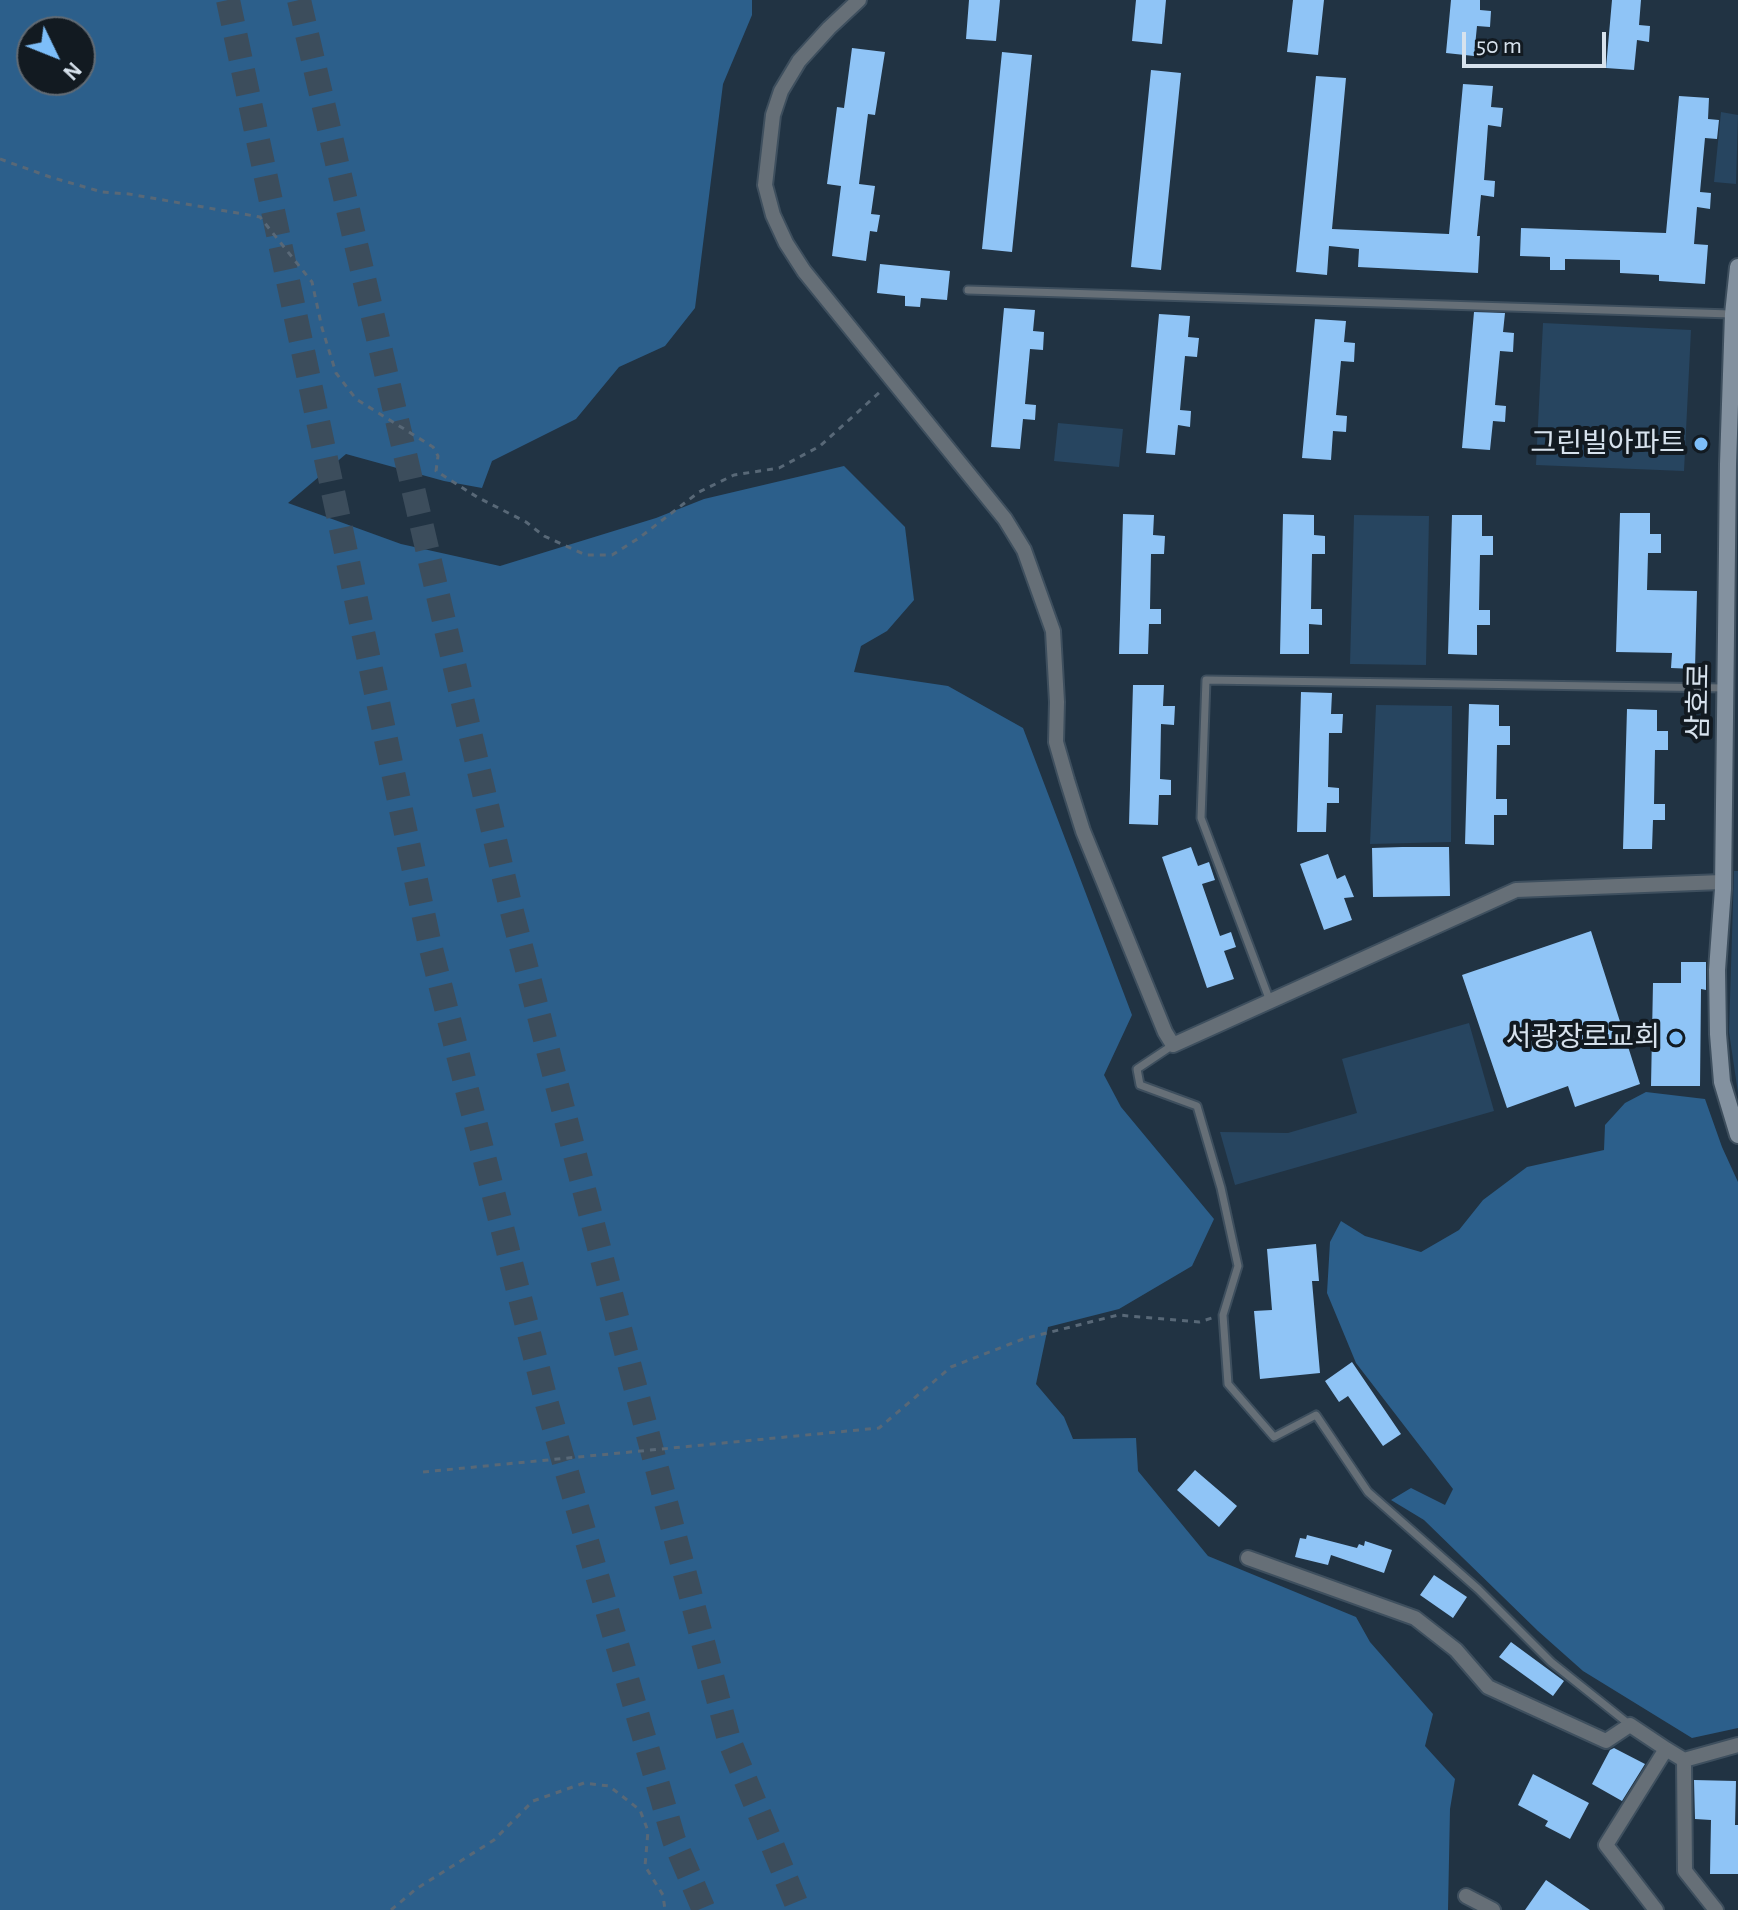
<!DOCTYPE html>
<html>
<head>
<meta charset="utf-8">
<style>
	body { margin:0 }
	#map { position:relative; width:1738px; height:1910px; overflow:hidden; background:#213343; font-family:"Alegreya Sans",sans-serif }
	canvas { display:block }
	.north { position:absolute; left:16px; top:16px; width:80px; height:80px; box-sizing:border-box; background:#121a21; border:2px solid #616a73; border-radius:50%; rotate:133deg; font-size:22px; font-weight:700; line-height:32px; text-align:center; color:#d7e2ed }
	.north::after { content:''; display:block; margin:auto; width:28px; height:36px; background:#7dbef9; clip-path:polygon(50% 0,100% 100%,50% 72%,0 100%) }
	.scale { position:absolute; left:1462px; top:32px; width:144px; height:36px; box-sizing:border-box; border:4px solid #d7e2ed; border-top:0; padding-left:10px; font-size:24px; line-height:28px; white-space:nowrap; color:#d7e2ed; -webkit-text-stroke:6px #121a21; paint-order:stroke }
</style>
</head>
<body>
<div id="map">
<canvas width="1738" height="1910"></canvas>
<div class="north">N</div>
<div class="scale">50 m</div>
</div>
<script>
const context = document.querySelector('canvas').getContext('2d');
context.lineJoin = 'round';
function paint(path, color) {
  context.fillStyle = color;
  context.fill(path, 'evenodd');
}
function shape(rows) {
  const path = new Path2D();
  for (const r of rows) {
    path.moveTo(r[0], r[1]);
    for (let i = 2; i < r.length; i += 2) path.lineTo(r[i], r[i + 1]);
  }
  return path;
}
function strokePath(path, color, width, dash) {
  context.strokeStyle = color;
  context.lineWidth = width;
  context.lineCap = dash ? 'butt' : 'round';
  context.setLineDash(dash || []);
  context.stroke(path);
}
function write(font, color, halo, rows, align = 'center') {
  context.font = font + ' "Alegreya Sans","Noto Sans KR",sans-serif';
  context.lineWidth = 8;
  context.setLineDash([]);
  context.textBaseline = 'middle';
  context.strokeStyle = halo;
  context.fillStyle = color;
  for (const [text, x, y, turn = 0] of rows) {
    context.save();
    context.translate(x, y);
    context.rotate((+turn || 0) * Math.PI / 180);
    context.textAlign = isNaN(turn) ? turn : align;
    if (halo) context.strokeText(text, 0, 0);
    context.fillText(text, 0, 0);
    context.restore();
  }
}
paint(shape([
	[1721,112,1738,115,1736,184,1714,182],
	[1543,323,1691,330,1684,471,1536,465],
	[1058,423,1123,429,1119,467,1054,461],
	[1354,515,1429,516,1426,665,1350,664],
	[1376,705,1452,706,1451,842,1370,844],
	[1734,871,1738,871,1738,1093,1729,1032],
	[1469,1023,1494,1111,1235,1185,1220,1132,1288,1133,1357,1113,1342,1059]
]), '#274560');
paint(shape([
	[0,0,752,0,752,15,723,84,695,308,665,346,619,367,576,419,492,461,482,488,444,481,346,454,288,503,401,544,500,566,656,518,704,499,844,466,905,527,914,600,887,631,861,646,854,672,948,686,1023,728,1132,1015,1104,1075,1121,1107,1214,1219,1192,1266,1119,1309,1048,1327,1036,1384,1064,1417,1073,1439,1136,1438,1138,1471,1208,1556,1356,1617,1370,1642,1433,1714,1425,1746,1455,1779,1450,1809,1448,1910,0,1910],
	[80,32,80,80,32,80,32,32],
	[1646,1092,1705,1099,1722,1147,1738,1182,1738,1728,1692,1738,1583,1671,1538,1631,1424,1520,1391,1500,1411,1488,1445,1505,1453,1489,1356,1363,1327,1293,1330,1242,1341,1221,1365,1236,1421,1252,1459,1230,1483,1200,1527,1167,1604,1150,1605,1125,1625,1103]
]), '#2c5f8b');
paint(shape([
	[969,0,1000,0,996,41,966,39],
	[1136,0,1166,0,1162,44,1132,41],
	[1293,0,1324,0,1318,55,1287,52],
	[1451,0,1480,0,1480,10,1491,11,1490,27,1477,26,1474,56,1446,53],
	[1612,0,1641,0,1639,25,1650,26,1649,42,1637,40,1634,70,1606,68],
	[852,48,885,52,875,115,868,114,859,184,875,186,871,214,880,215,877,232,870,231,866,261,832,256,841,186,827,184,837,107,844,108],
	[1002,52,1032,55,1012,252,982,249],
	[1151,70,1181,73,1161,270,1131,267],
	[1316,76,1346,78,1332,229,1449,234,1463,84,1493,86,1491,107,1503,108,1501,127,1488,125,1484,180,1495,181,1494,197,1481,195,1477,236,1480,236,1478,273,1358,267,1359,249,1329,246,1327,275,1296,272],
	[1679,96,1709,98,1708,119,1719,120,1717,139,1705,138,1700,192,1711,193,1710,209,1697,207,1694,244,1708,245,1705,284,1659,281,1659,275,1620,273,1620,260,1565,259,1565,270,1550,270,1550,257,1520,256,1521,228,1666,233],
	[880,264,950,271,947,300,921,298,920,307,905,306,905,296,877,293],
	[1004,308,1035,310,1033,331,1044,332,1043,350,1030,349,1025,404,1036,405,1035,420,1023,419,1020,449,991,447],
	[1474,312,1505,313,1503,332,1514,333,1513,352,1500,351,1495,405,1506,406,1505,422,1493,421,1490,450,1462,448],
	[1159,314,1190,316,1188,337,1199,338,1197,357,1185,356,1180,410,1191,411,1190,427,1178,425,1175,455,1146,453],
	[1315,319,1346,321,1344,342,1355,343,1354,362,1341,361,1336,415,1347,416,1346,432,1333,431,1331,460,1302,458],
	[1620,513,1650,513,1650,534,1661,534,1661,553,1648,553,1647,590,1697,591,1695,669,1671,668,1672,653,1616,652],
	[1123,514,1154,515,1153,535,1165,536,1164,554,1151,554,1150,609,1161,609,1161,624,1149,624,1148,654,1119,654],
	[1283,514,1314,515,1314,535,1325,536,1325,554,1312,554,1311,609,1322,609,1322,625,1309,624,1309,654,1280,654],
	[1452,515,1482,515,1482,536,1493,536,1493,555,1480,555,1479,610,1490,610,1490,625,1477,625,1477,655,1448,654],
	[1133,685,1164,685,1163,706,1175,706,1174,725,1161,724,1160,779,1171,780,1171,795,1159,795,1158,825,1129,824],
	[1301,692,1332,693,1331,714,1343,714,1342,733,1329,733,1328,787,1339,788,1339,803,1327,803,1326,832,1297,832],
	[1469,704,1499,705,1499,726,1510,726,1510,745,1497,745,1496,799,1507,799,1507,815,1494,815,1494,845,1465,844],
	[1627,709,1657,710,1657,731,1668,731,1668,750,1655,750,1654,804,1665,804,1665,820,1653,820,1652,849,1623,849],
	[1191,847,1198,866,1209,862,1215,880,1202,884,1220,936,1231,932,1236,947,1224,951,1234,979,1207,988,1162,857],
	[1402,847,1449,847,1450,896,1373,897,1372,848],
	[1328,854,1337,879,1345,875,1354,897,1344,898,1352,920,1324,930,1300,864],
	[1591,931,1640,1084,1575,1107,1568,1086,1507,1108,1462,975],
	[1681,962,1706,962,1706,990,1701,989,1700,1086,1651,1086,1653,983,1681,983],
	[1316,1244,1319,1281,1312,1281,1320,1373,1260,1379,1254,1311,1272,1310,1267,1249],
	[1352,1362,1401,1434,1383,1446,1348,1396,1339,1402,1325,1381],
	[1195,1470,1237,1506,1219,1527,1177,1490],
	[1307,1535,1357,1548,1359,1544,1364,1546,1365,1541,1392,1550,1384,1573,1331,1555,1328,1565,1295,1557,1300,1538,1306,1539],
	[1434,1575,1467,1597,1453,1618,1420,1595],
	[1511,1642,1564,1681,1553,1696,1499,1657],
	[1614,1748,1645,1764,1622,1801,1592,1784,1610,1750],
	[1533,1774,1589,1803,1570,1839,1545,1826,1548,1821,1518,1805],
	[1694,1780,1736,1781,1735,1825,1738,1825,1738,1874,1710,1874,1711,1820,1695,1819],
	[1546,1880,1590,1910,1525,1910]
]), '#8fc4f6');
strokePath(shape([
	[228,0,429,941,547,1404,674,1840,704,1910],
	[299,0,510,904,631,1371,729,1740,799,1910]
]), '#3c4d5c', 24, [24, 12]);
const lane = shape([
	[968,290,1731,314],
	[1270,1001,1201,818,1206,680,1725,688],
	[1173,1045,1137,1069,1140,1085,1197,1106,1221,1188,1238,1266,1223,1315,1228,1384,1274,1437,1316,1415,1368,1492,1478,1589,1551,1662,1630,1725]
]);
const street = shape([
	[859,0,829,28,799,61,781,91,773,115,765,185,773,215,786,243,804,271,1005,519,1024,550,1053,631,1057,702,1056,742,1067,780,1083,831,1165,1032,1173,1045,1516,890,1722,882],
	[1248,1558,1415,1618,1456,1650,1488,1687,1606,1741,1630,1725,1666,1749],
	[1466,1896,1493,1910],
	[1656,1910,1606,1845,1666,1749,1684,1760],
	[1716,1910,1685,1871,1684,1760,1738,1745]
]);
const secondary = shape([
	[1738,267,1733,314,1728,464,1723,889,1717,970,1718,1034,1722,1082,1738,1135]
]);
strokePath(lane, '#3e4f5e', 11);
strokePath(street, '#3e4f5e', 18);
strokePath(secondary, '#3e4f5e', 20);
strokePath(shape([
	[0,159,50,177,102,192,129,194,260,217,312,282,322,328,336,373,356,399,433,447,438,456,436,471,477,497,526,522,544,536,586,555,612,555,639,538,699,492,734,475,779,468,820,446,880,392],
	[423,1472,879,1428,951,1367,1023,1339,1118,1315,1199,1322,1212,1318],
	[391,1910,416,1889,494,1840,533,1801,584,1783,609,1786,640,1810,648,1831,645,1866,663,1895,665,1910]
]), '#586877', 3, [6, 6]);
strokePath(lane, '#666f77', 7);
strokePath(street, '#666f77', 14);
strokePath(secondary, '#83919f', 16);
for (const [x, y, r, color] of [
	[1701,444,8,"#7dbef9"],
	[1676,1038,8,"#7dbef9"]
]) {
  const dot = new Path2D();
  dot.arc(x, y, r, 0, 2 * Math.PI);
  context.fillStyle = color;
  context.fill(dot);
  strokePath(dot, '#121a21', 3);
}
write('28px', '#d7e2ed', '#121a21', [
	["그린빌아파트",1685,444],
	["서광장로교회",1660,1038]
], 'right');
write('28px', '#d7e2ed', '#121a21', [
	["삼호로",1699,702,-89]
]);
</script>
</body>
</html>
